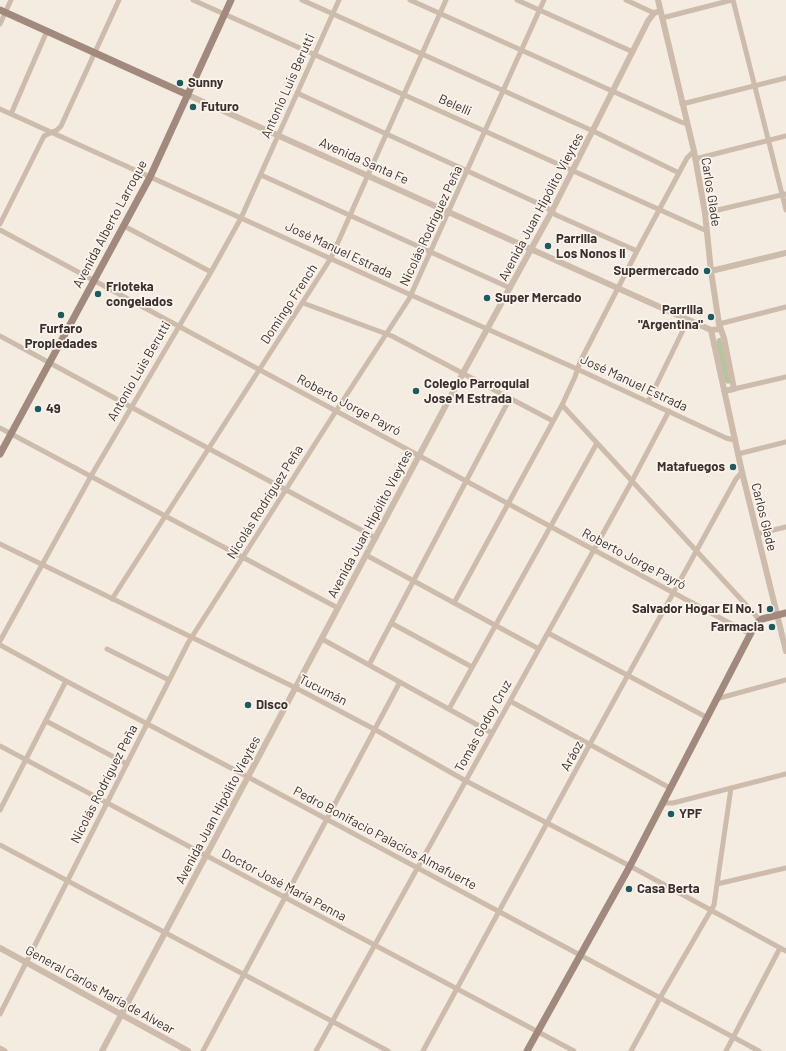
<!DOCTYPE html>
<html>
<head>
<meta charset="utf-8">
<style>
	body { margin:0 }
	canvas { display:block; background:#f4ebe1 }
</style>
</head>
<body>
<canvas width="786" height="1051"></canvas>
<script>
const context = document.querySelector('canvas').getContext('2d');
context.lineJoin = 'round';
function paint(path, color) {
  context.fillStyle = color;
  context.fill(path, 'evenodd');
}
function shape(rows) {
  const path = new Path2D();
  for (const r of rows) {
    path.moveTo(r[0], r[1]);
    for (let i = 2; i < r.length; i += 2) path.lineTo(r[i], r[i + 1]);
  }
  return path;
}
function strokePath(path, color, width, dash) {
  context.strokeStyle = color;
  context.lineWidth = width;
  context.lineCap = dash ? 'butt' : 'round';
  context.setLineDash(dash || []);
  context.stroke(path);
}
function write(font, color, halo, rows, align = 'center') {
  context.font = font + ' Barlow,sans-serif';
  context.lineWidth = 3.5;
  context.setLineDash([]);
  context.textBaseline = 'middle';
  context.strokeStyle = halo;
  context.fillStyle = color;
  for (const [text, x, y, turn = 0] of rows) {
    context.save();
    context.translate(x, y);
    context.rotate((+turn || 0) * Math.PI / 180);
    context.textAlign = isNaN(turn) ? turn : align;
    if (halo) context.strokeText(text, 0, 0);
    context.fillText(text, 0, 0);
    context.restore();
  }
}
paint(shape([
	[718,338,721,338,731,382,728,384,725,382,716,342]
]), '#b8c4a0');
strokePath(shape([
	[193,0,707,231],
	[302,0,593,131,679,173],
	[410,0,681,122,687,124],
	[517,0,633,52],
	[626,0,654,13],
	[733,0,786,210],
	[662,18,732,0],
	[0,24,11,0],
	[297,93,546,207,556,215,637,251],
	[682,104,786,78],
	[0,109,411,295,577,369,726,438,734,440],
	[11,114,47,31],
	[695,159,786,136],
	[261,175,510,288],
	[705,213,786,194],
	[0,224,44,136,57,130,61,126,119,0],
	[124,226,211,272],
	[0,230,750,634],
	[303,303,392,336,553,421],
	[719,324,786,307],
	[0,336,131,407,376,538],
	[734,389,786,377],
	[648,402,688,320],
	[562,405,760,620],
	[0,428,338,608],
	[738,454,786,442],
	[757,534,786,527],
	[0,544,296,688,374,729,466,781,630,866,786,951],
	[366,555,539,649],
	[112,599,331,258,446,0],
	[454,603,562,405,575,377,580,362,637,251,687,158,694,151],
	[391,623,472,667],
	[548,633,706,717],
	[322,639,492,733],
	[0,641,91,476,211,272,241,218,339,0],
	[0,645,66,681,248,777,759,1051],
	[107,649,169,680],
	[369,665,510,398],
	[716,699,786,680],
	[510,701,670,788],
	[449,709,597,443],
	[46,721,127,764],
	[0,746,574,1051],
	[662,803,673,803,786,774],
	[0,810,66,681],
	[0,845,388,1051],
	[717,884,786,868],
	[0,1014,188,643,336,411,409,299,544,0],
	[0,1048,5,1051],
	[203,1051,400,682],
	[316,1051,632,481,669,411],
	[423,1051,590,744,736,479,742,472],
	[631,1051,660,998,714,905,731,788],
	[726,1051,780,948]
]), '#cdbbac', 5);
strokePath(shape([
	[658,0,694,151,705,213,711,271,719,324,724,338,734,389,724,391],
	[188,95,711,330,720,329],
	[711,271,786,253],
	[711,330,742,472,786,651],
	[0,948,188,1051],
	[102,1051,463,373,552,211,648,21,654,13,660,11]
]), '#cdbbac', 6);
strokePath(shape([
	[0,10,188,95],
	[0,454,150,177,231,0],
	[527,1051,630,866,753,629,758,622,762,619,786,613]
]), '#a18a7d', 7);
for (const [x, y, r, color] of [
	[180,83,4,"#1f5a5e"],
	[193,107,4,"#1f5a5e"],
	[548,246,4,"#1f5a5e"],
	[707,271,4,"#1f5a5e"],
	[98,294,4,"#1f5a5e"],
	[487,298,4,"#1f5a5e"],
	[61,315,4,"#1f5a5e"],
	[711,317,4,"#1f5a5e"],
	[416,391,4,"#1f5a5e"],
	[38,409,4,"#1f5a5e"],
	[733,467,4,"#1f5a5e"],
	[770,609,4,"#1f5a5e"],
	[772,627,4,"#1f5a5e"],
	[248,705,4,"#1f5a5e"],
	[671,814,4,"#1f5a5e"],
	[629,889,4,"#1f5a5e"]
]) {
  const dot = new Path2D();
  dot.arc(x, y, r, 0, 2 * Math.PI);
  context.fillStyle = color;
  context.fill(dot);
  strokePath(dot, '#fbf5ee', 1.5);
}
write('bold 13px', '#3b302b', '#fbf5ee', [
	["Sunny",188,83],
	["Futuro",201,107],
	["Parrilla",556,239],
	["Los Nonos ll",556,254],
	["Supermercado",699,271,"right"],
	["Frioteka",106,287],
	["congelados",106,302],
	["Super Mercado",495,298],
	["Parrilla",703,310,"right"],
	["\"Argentina\"",703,325,"right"],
	["Furfaro",61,329,"center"],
	["Propiedades",61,344,"center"],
	["Colegio Parroquial",424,384],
	["Jose M Estrada",424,399],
	["49",46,409],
	["Matafuegos",725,467,"right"],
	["Salvador Hogar El No. 1",762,609,"right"],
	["Farmacia",764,627,"right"],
	["Disco",256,705],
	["YPF",679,814],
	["Casa Berta",637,889]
], 'left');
write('13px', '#3b302b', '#fbf5ee', [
	["Antonio Luis Berutti",288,86,-66],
	["Belelli",455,105,24],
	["Avenida Santa Fe",364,161,24],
	["Carlos Glade",711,192,81],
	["Avenida Juan Hipólito Vieytes",541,207,-62],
	["Avenida Alberto Larroque",110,224,-62],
	["Nicolás Rodríguez Peña",431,226,-65],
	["José Manuel Estrada",339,250,25],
	["Domingo French",289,304,-57],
	["Antonio Luis Berutti",139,371,-60],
	["José Manuel Estrada",634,383,25],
	["Roberto Jorge Payró",349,405,28],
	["Nicolás Rodríguez Peña",265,502,-58],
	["Carlos Glade",764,517,76],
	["Avenida Juan Hipólito Vieytes",370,524,-62],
	["Roberto Jorge Payró",634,559,28],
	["Tucumán",323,690,27],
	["Tomás Godoy Cruz",483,726,-61],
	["Aráoz",572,756,-61],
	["Nicolás Rodríguez Peña",104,784,-63],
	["Avenida Juan Hipólito Vieytes",218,810,-62],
	["Pedro Bonifacio Palacios Almafuerte",385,838,28],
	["Doctor José María Penna",284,885,28],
	["General Carlos María de Alvear",100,990,29]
]);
</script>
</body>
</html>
